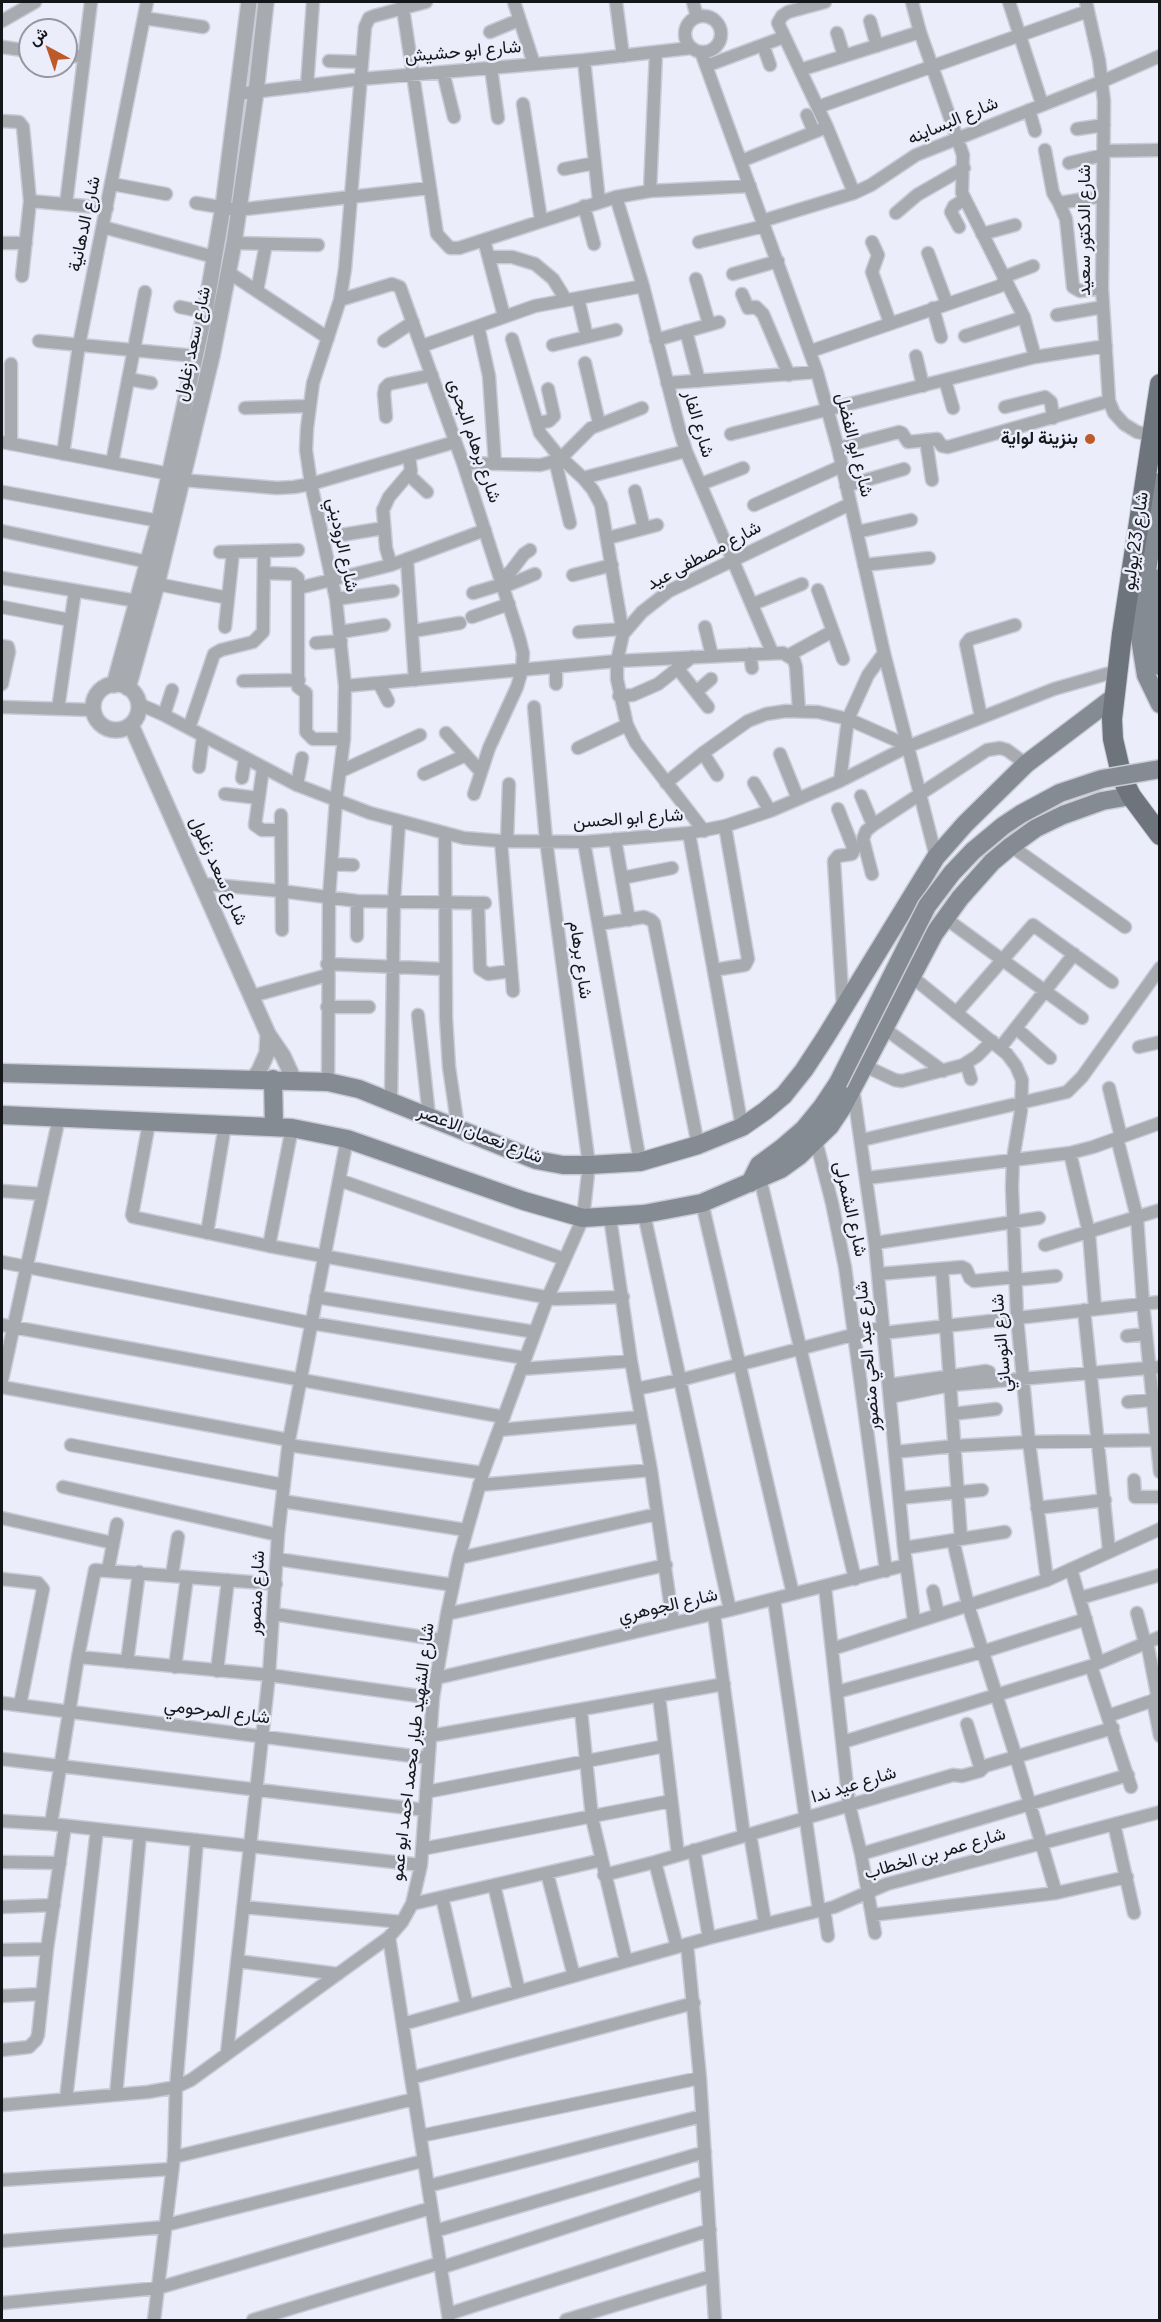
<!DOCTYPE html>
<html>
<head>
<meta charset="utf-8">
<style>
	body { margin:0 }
	#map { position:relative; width:1161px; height:2322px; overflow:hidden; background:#ebedfb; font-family:Manrope,Vazirmatn,sans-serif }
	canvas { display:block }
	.frame { position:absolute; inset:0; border:3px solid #15161a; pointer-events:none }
	.north { position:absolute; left:18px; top:18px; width:60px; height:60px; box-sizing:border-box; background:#ebedfb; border:2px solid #9597a1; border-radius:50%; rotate:320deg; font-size:16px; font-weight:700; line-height:24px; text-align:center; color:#15161a }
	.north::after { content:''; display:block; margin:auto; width:21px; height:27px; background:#be5928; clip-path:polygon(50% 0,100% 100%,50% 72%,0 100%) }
</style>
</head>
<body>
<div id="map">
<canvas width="1161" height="2322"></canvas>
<div class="frame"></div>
<div class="north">ش</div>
</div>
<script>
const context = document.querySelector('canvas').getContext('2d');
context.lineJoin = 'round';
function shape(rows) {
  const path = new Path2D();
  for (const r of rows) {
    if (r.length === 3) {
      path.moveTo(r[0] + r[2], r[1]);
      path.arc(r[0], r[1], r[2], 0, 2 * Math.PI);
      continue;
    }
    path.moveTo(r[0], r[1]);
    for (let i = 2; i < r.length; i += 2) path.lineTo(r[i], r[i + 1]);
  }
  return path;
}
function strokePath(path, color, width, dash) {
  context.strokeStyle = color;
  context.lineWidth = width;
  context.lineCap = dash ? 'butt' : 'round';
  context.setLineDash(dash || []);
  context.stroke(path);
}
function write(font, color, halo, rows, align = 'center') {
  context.font = font + ' Manrope,Vazirmatn,sans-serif';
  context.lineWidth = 5;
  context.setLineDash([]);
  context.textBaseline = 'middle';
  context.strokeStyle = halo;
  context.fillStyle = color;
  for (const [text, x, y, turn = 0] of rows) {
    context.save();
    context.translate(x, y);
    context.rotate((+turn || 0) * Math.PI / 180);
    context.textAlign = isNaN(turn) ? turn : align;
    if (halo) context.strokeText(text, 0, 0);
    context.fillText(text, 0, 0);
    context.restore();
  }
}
const minor = shape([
	[402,2,437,234,450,248,459,248,616,197,650,191,750,186],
	[514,2,534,64],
	[616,2,623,56],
	[693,2,697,17],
	[825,2,788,12,782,16,778,23,827,127,854,193],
	[912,2,920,32,963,155,962,193,1024,317,1035,357],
	[1009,2,1042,104],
	[1086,2,1099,60,1104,101,1102,288,1109,401,1114,413,1124,424,1137,432,1152,435],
	[703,34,18],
	[144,18,203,27],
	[2,21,35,2],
	[870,21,877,46],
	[490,32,519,20],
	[837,33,844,56],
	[763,45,770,65],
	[2,47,30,51],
	[701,52,817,372,838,448,884,653,936,857],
	[66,55,84,57],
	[584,60,599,201],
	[329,61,362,62],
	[706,66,784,37],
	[491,68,498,118],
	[800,70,920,32],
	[443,72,454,117],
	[307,86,313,2],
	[237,94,361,79,584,60,691,48],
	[523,104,541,220],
	[818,107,1088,11],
	[1029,110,1035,131],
	[807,115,814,132],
	[2,121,19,122,23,127,30,201,22,276],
	[1077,129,1104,125],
	[1045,150,1053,193,1059,203,1103,196],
	[1103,151,1160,150],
	[741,161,827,127],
	[1069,163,1103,155],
	[564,169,595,163],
	[112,184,166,194],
	[650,191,656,52],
	[616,197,643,286,679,428,686,451,772,652],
	[30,201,107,208],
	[196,203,237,210,429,188],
	[1059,203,1066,219,1073,287,1080,291,1102,288],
	[66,204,91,2],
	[584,206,594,244],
	[896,213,917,195,964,168],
	[762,221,854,193,871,185,916,155,1103,81,1160,56],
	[103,227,214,257],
	[959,227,951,212,954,206,965,199],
	[982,234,1015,225],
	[484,240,504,316],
	[699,242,764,226],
	[872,242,878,255,872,272,890,323],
	[4,243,26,243],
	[234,243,318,245],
	[928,253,947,304],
	[489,257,512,257,535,264,553,279,566,300],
	[228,272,328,338],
	[733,274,778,261],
	[696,279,709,324],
	[257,291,266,244],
	[742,294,748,308,756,307,763,314,789,375],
	[578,298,587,337],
	[340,300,392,284,400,287,463,463,519,637,523,653,522,670,517,687,489,748,474,794],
	[180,307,205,312],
	[933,308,941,337],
	[1057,315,1103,307],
	[478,326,489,376,495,464],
	[686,331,699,381],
	[965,336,1024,317],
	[512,339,540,433,557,454,583,478,593,490,601,505,623,634],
	[656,340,719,322],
	[39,341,195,356],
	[384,341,413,322],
	[553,345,616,330],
	[422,346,535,306,643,286],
	[811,351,1000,286,1009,275,1033,266],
	[916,356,923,386],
	[585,363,599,423],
	[11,364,11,444],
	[128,379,151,383],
	[945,380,953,408],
	[667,383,817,372],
	[1005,407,1045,397,1051,402,1053,418],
	[245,408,309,406],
	[386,417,384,394,385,388,389,384,432,375],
	[537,423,549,421,554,416,548,389],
	[731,434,1035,357,1106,346],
	[926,440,932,480],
	[2,442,170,474],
	[838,448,899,432,902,433,908,442,937,439,942,446,948,447,1109,401],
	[63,454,79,345,147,2],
	[555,460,570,523],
	[112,463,145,292],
	[463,463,540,465,548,463,561,458,591,428,642,408],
	[409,475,427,492],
	[583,478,686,451],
	[182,480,277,488,294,487,311,484,455,442],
	[701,484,743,468],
	[846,486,904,469],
	[635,491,644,528],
	[3,492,159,521],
	[754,505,842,466],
	[2,531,148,562],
	[857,532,911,520],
	[323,538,384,528],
	[608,538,657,525],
	[220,552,298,550],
	[407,559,415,680],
	[391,565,386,548,383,510,389,497,411,471,409,456],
	[864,565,929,558],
	[264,573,293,574,298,578,298,687,306,693,306,732,313,739,344,739],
	[573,575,612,565],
	[2,578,137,601],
	[501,579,511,571,524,554,530,550],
	[157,584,228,598],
	[503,587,535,574],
	[299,588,391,565,485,530],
	[818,590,843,659],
	[473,593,503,584],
	[336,599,393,591],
	[753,604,802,584],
	[2,607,70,620],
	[472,617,509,604],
	[225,627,233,552],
	[705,627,712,656],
	[413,631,460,623],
	[340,632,384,625],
	[579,632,622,629],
	[316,643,341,641],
	[2,646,8,647,9,652,2,684],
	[750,654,752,668],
	[789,655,833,631],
	[678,669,708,707],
	[243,681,299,680],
	[379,683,388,701],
	[556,684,556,667],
	[345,686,617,661,783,653,794,660,796,667,799,711],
	[696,692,711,679],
	[619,696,633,695,658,684,692,657],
	[139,704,164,715,297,785,370,813,464,838,501,841,584,842,689,833,725,826,770,811,840,781,909,746,1054,689,1117,671],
	[2,707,93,710],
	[58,709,75,591],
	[164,715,172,690],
	[981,717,966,644,970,639,1015,625],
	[189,728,214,654,221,650,253,642,263,632,264,551],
	[446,733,480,771],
	[578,748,627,725],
	[703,753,717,775],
	[780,754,798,799],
	[199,767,203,736],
	[263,768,255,825,262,830,281,830],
	[341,771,420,735],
	[424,774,466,755],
	[242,778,245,759],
	[840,781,848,719,868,675,884,653],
	[666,783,703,753,748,721,766,714,786,711,818,712,848,719,909,746],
	[754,783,770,811],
	[297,785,302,758],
	[225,794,258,798],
	[861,796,873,825],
	[838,809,854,850,852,854,838,856,834,861,843,1008],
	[281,815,282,930],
	[704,831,636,743,627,725,617,679,617,661,623,634,642,612,669,591,850,504],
	[689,833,742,1127],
	[445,835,446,1018,449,1067,458,1128],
	[615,839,629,920],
	[501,841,513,991],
	[507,841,509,784],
	[584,842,640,1162],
	[1011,846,1125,927],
	[332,864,353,865],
	[872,874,863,839,866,831,873,825,987,750,1000,748,1007,750,1026,764],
	[622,878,672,868],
	[203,884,281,891,357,901,485,903],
	[478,903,480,969,488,974,511,971],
	[945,918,1082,1018],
	[599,924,644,917,651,920,654,923,698,1145],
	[357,936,357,901],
	[327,964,444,969],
	[714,970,745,965,748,959,725,826],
	[911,976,1007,1054,1016,1066,1022,1080,1021,1111,1013,1159,1012,1187,1017,1317,1029,1442,1047,1580],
	[252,996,328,975],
	[327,1007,369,1007],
	[956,1013,1033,925,1112,982],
	[418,1015,429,1116],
	[1016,1028,1050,1058],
	[885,1029,943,1071],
	[1139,1047,1160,1042],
	[1000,1048,1074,954],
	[966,1063,971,1079],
	[865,1066,895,1080,902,1081,963,1065,977,1056,992,1041],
	[328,1082,329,897,336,801,344,739,345,686,336,599,311,484,306,450,307,428,313,383,340,300,345,269,365,27,369,18,374,16,426,2],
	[853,1088,875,1243,904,1548,914,1621],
	[1109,1088,1121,1137],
	[391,1101,394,901,399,822],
	[149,1123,132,1215,133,1217,269,1246,556,1299,623,1297],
	[1117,1138,1137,1217,1143,1303,1160,1472],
	[862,1140,1067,1092,1082,1077,1160,968],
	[816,1141,832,1203,845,1267,886,1571],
	[1070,1153,1089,1233,1095,1308],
	[760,1178,855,1579],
	[867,1178,1070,1153,1093,1147,1160,1123],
	[339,1180,564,1259],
	[2,1191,42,1194],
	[702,1203,793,1594],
	[644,1214,730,1610],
	[610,1217,631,1361,651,1470,673,1623],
	[207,1233,225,1125],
	[875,1243,1039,1218],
	[1045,1245,1160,1210],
	[269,1246,292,1128],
	[2,1262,311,1323,525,1358],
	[942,1269,961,1539],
	[878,1274,962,1267,966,1269,970,1278,974,1281,1015,1277],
	[1015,1280,1056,1276],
	[316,1297,535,1332],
	[1084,1310,1109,1550],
	[2,1325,504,1417],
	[883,1333,1160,1302],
	[1127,1336,1146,1334],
	[521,1369,631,1361],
	[2,1380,59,1118],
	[889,1385,986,1371,989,1372,990,1382],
	[2,1387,289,1440],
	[636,1389,680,1380,883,1327],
	[890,1397,951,1385,1160,1367],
	[1128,1402,1152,1400],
	[952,1414,996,1409],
	[499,1430,640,1417],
	[71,1445,284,1485],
	[288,1445,483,1473],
	[895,1452,954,1446,1029,1442,1160,1440],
	[1134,1480,1135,1497,1160,1497],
	[479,1485,651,1470],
	[63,1487,278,1535],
	[900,1498,982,1490],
	[282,1501,466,1530],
	[1037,1508,1105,1500],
	[2,1518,113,1543],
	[953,1540,968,1605,1016,1757,1056,1893],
	[904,1548,1005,1532],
	[459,1558,657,1514],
	[277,1559,453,1585],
	[1071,1569,1098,1662],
	[108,1570,117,1524],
	[172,1575,178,1537],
	[2,1579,38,1583,43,1589,20,1705],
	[825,1587,849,1804,861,1854,875,1933],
	[933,1591,938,1614],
	[1080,1598,1160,1575],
	[774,1599,819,1911],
	[1137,1613,1145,1643],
	[274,1614,442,1640],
	[447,1614,666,1565],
	[714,1614,744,1836],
	[1147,1642,1158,1699],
	[832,1649,1047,1580,1160,1529],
	[78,1657,269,1675,433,1698],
	[127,1662,139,1572],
	[1091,1666,1131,1787],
	[175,1667,187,1577],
	[217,1671,228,1580],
	[437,1678,730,1610,906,1565],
	[837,1692,982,1652,1086,1619],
	[659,1696,678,1855],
	[1153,1700,1160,1736],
	[2,1703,428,1758],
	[581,1710,592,1818,626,1961],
	[1108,1716,1160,1698],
	[967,1724,981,1770],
	[430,1736,724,1684],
	[843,1742,1091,1666,1160,1637],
	[2,1759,425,1810],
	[426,1792,665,1746],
	[2,1821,51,1824,421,1865],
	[51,1824,78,1657,95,1570,276,1584],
	[1114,1824,1134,1913],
	[750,1834,765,1923],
	[422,1849,671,1801],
	[694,1850,709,1938],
	[861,1854,1128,1775],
	[2,1862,60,1863],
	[655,1862,677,1947],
	[547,1873,574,1976],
	[604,1875,655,1862,953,1775,962,1776,980,1771,985,1766,1113,1728],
	[494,1885,519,1991],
	[442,1897,467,2006],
	[412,1904,602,1860],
	[2,1907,54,1905],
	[243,1907,402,1922],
	[824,1909,828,1936],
	[872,1915,1056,1893,1127,1877],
	[389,1937,449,2320],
	[687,1944,700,2078,715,2320],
	[2,1950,47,1949],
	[237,1961,338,1974],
	[2,1996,41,1994],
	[403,2024,709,1938,834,1907,887,1884,1160,1812],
	[2,2050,29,2047,36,2040,38,2035,47,1949,65,1826],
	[227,2053,269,1675,278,1535,289,1440,347,1139],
	[411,2078,694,2003],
	[116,2095,140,1834],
	[66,2099,97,1829],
	[2,2105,148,2092,176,2087,191,2080,389,1937,402,1922,412,1904,421,1865,433,1698,447,1614,459,1558,483,1473,548,1297,583,1218,589,1165,546,840,534,707],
	[420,2136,700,2078],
	[174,2157,414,2099],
	[2,2180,171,2169],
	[428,2186,702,2116],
	[166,2225,423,2161],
	[435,2231,705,2152],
	[2,2241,165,2227],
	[440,2268,706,2182],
	[2,2303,158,2288,431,2208],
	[448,2314,710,2230],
	[154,2320,174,2157,176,2087,197,1840],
	[253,2320,440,2263],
	[566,2320,712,2276]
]);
const tertiary = shape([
	[116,707,23],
	[114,685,159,521,205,312,223,207,249,2],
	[128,688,157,584,212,356,234,243,256,92,266,2],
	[131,725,268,1034,283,1056,294,1080],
	[253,1079,259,1071,267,1053,268,1034]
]);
const secondary = shape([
	[1160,482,1140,619,1140,638,1146,675,1160,704],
	[1160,578,1154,634,1160,666],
	[2,1073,328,1082,359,1089,536,1160,563,1165,589,1165,640,1162,698,1145,742,1127,765,1111,784,1095,804,1070,825,1038,936,857,965,824,1026,764,1113,698],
	[273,1079,274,1127],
	[2,1115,292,1128,347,1139,524,1201,583,1218,644,1214,702,1203,781,1169,799,1156,830,1126,842,1108,934,934,960,898,992,862,1011,846,1036,828,1063,815,1102,801,1131,796],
	[750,1183,759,1165,782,1148,804,1129,822,1107,838,1083]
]);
const primary = shape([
	[1160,384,1122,634,1112,719,1113,739,1122,778,1131,796,1160,835]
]);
strokePath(minor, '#c9cbd7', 15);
strokePath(tertiary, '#c9cbd7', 18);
strokePath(secondary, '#c9cbd7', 21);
strokePath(primary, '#c9cbd7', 22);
strokePath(minor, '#a7abb0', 12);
strokePath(tertiary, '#a7abb0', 15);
strokePath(secondary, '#858b92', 18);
strokePath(primary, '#6d747c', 20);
const secondaryBridge = shape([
	[838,1083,927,906,952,873,973,851,1003,826,1021,814,1060,793,1102,779,1160,769]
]);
strokePath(secondaryBridge, '#c9cbd7', 21, []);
strokePath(secondaryBridge, '#858b92', 18);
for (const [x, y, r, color] of [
	[1090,439,6,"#be5928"]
]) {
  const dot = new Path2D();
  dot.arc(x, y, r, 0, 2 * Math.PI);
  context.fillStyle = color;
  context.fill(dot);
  strokePath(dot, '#ebedfb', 2);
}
write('18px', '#15161a', '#ebedfb', [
	["شارع ابو حشيش",463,52,-5],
	["شارع البساينه",953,121,-23],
	["شارع الدهانية",85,224,-78],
	["شارع الدكتور سعيد",1085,230,-90],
	["شارع سعد زغلول",193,344,-78],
	["شارع الفار",698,424,73],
	["شارع برهام البحرى",474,441,71],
	["شارع ابو الفضل",854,445,76],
	["شارع 23 يوليو",1136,541,-82],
	["شارع الروديني",342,545,78],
	["شارع مصطفى عيد",704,556,-28],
	["شارع ابو الحسن",628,819,-4],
	["شارع سعد زغلول",218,871,66],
	["شارع برهام",580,960,82],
	["شارع نعمان الاعصر",480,1135,21],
	["شارع الشمرلى",850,1209,77],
	["شارع النوساني",1002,1343,-95],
	["شارع عبد الحي منصور",868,1356,-95],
	["شارع منصور",257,1593,-87],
	["شارع الجوهري",668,1606,-13],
	["شارع المرحومي",217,1712,7],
	["شارع الشهيد طيار محمد احمد ابو عمو",413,1752,-83],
	["شارع عيد ندا",854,1785,-17],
	["شارع عمر بن الخطاب",935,1854,-16]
]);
write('bold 18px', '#15161a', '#ebedfb', [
	["بنزينة لواية",1078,439]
], 'right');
</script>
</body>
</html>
